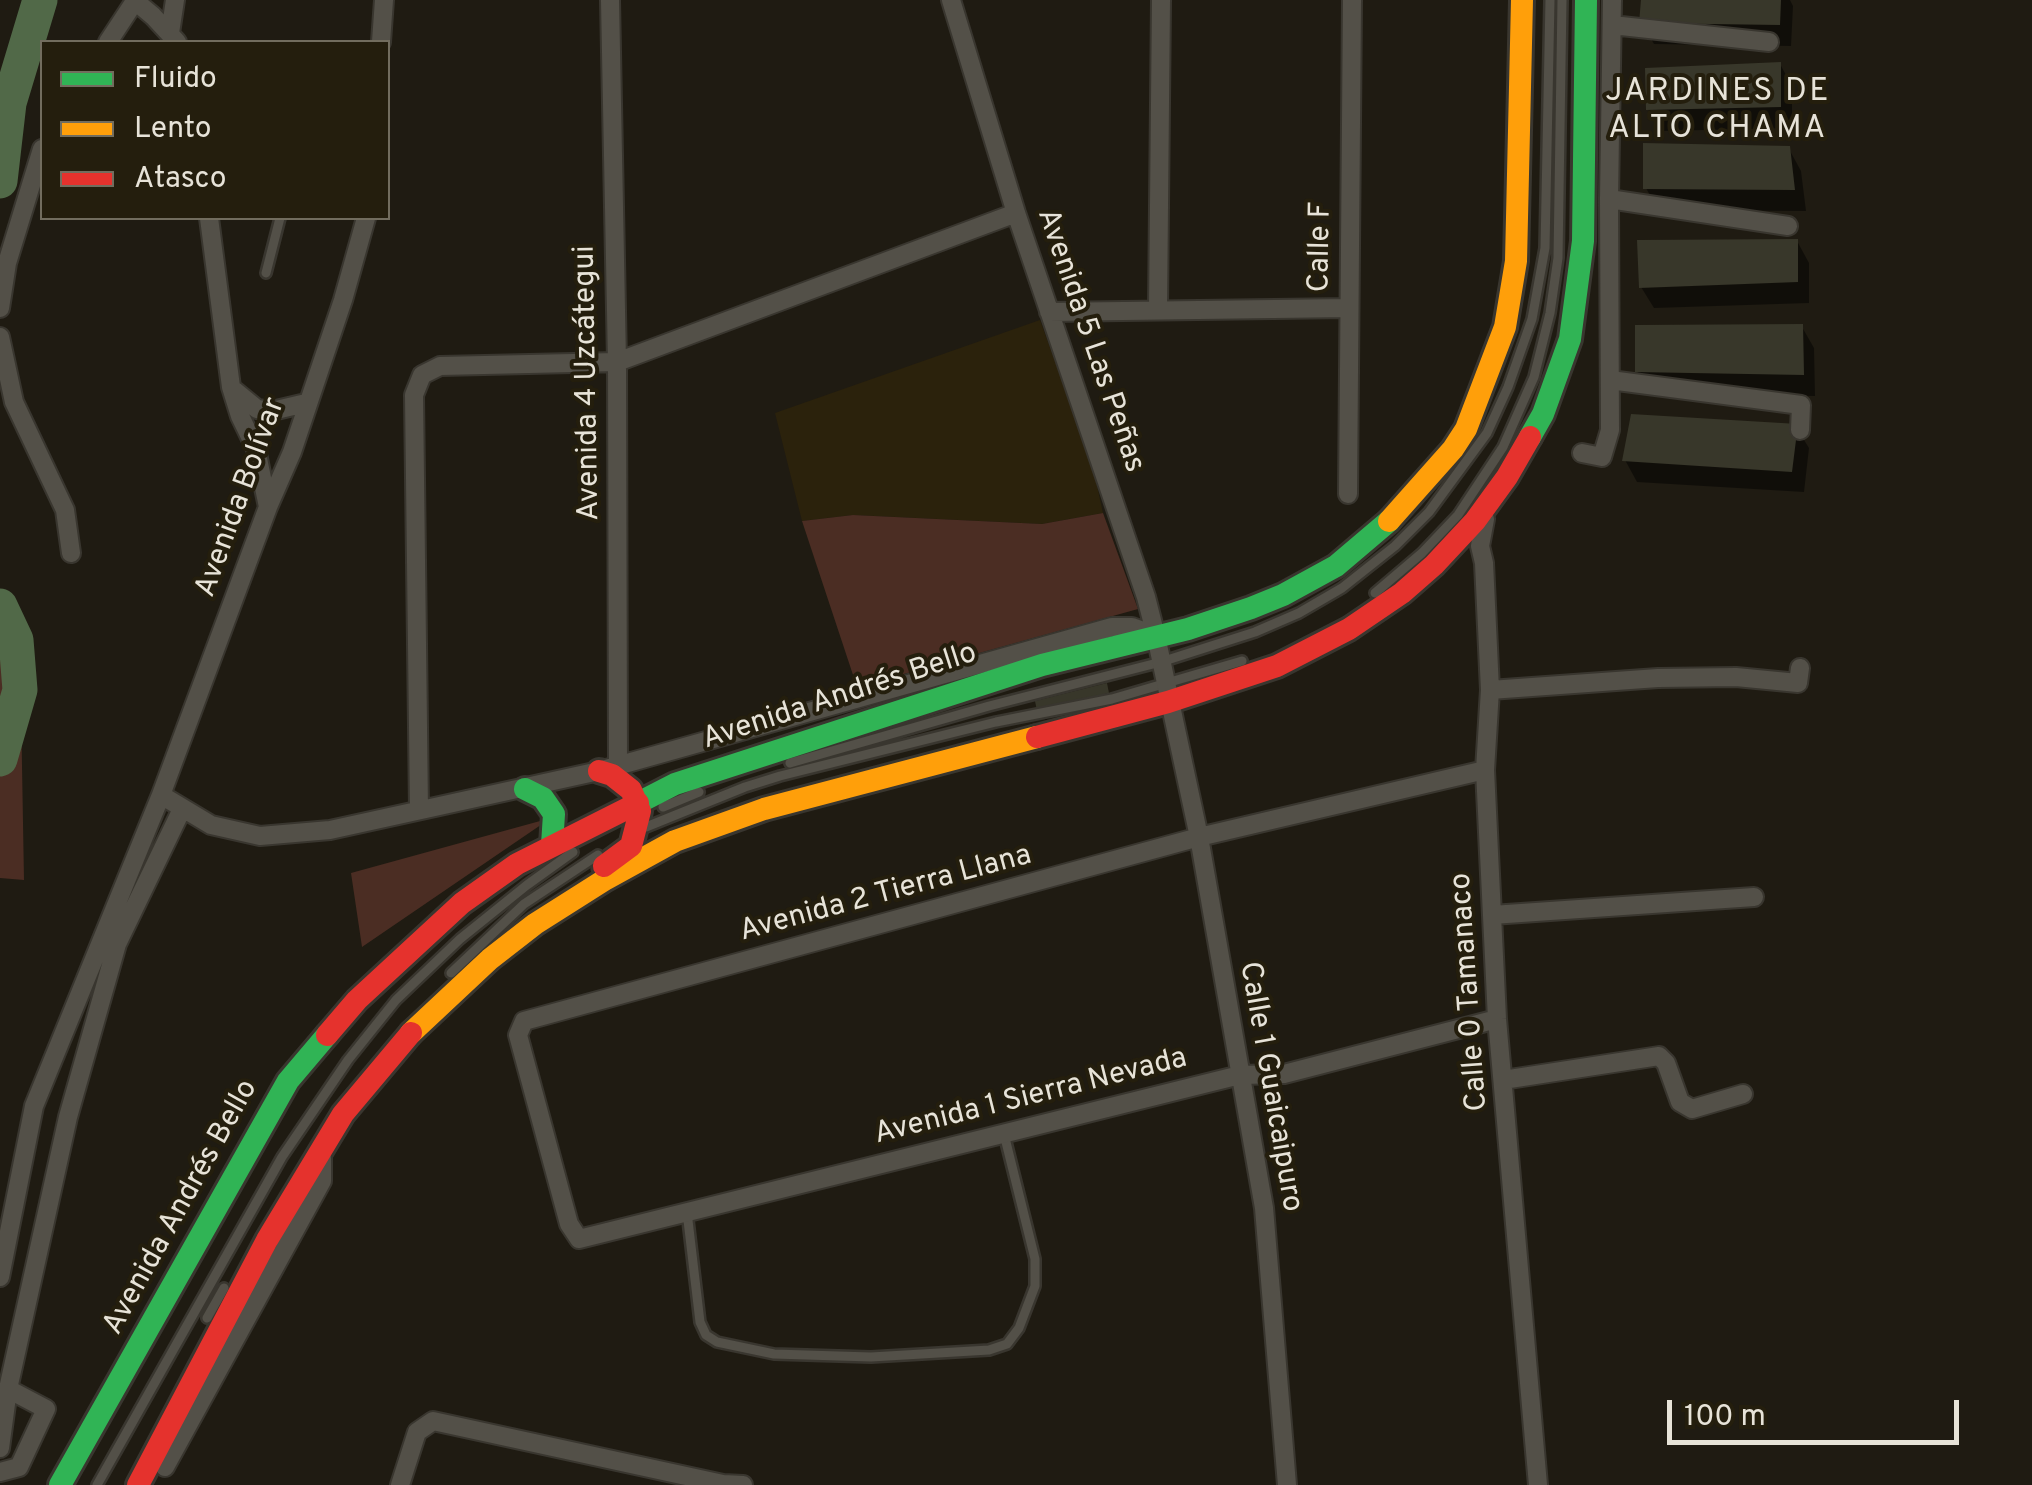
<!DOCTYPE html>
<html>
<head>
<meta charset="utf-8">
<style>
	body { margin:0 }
	#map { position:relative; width:2032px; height:1485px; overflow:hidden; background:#1f1b12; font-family:Overpass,sans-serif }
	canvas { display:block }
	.legend { position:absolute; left:40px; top:40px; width:350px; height:180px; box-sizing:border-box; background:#241e0d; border:2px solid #726d5e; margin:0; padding:12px 18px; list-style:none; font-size:30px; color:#e7e3d8 }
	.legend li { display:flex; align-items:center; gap:20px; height:50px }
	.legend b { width:50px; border:2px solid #726d5e }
	.scale { position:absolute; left:1667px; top:1400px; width:292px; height:45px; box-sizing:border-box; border:5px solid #e7e3d8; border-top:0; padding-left:12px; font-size:30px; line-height:35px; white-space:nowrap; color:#e7e3d8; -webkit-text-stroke:8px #241e0d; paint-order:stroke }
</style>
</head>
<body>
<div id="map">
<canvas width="2032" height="1485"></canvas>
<ul class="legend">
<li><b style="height:12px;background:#30b455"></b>Fluido</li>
<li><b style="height:12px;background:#ff9f0a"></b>Lento</li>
<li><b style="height:12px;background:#e5322d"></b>Atasco</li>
</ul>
<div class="scale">100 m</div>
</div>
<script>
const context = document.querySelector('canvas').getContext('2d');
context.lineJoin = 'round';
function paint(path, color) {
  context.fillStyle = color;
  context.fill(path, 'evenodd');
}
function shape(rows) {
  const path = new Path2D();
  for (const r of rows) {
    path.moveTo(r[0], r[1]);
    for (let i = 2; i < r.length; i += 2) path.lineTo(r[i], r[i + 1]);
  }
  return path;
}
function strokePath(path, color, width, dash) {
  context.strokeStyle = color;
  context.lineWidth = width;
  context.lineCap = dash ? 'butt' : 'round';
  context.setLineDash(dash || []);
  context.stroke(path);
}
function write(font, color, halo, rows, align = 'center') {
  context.font = font + ' Overpass,sans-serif';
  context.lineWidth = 8;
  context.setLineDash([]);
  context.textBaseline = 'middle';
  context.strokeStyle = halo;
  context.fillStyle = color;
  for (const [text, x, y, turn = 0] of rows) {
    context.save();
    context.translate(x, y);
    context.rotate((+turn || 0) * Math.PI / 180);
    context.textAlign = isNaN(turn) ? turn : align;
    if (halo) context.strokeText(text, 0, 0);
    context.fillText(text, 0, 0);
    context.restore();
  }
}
paint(shape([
	[1040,320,1092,463,1103,513,1042,524,853,515,802,521,775,413]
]), '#2b220c');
paint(shape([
	[1103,513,1138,609,857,687,802,521,853,515,1042,524],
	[0,604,20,650,24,880,0,878],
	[551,818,362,947,351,873]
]), '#4b2d23');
paint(shape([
	[1643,0,1790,0,1793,6,1791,46,1654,44,1642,23],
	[1780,64,1792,86,1792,128,1661,131,1648,109],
	[1789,149,1801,171,1806,211,1658,210,1646,188],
	[1797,241,1809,263,1809,303,1654,308,1641,287],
	[1802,327,1814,348,1815,396,1650,393,1637,371],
	[1796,427,1809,448,1804,492,1637,482,1625,460],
	[1105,686,1111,696,1045,720,1039,710]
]), '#0007');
strokePath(shape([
	[0,181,9,103,40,0],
	[0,606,16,640,20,690,0,759]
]), '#516948', 35);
paint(shape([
	[1641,0,1781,0,1780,25,1639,23],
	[1781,62,1781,107,1646,110,1645,68],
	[1643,143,1790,146,1795,190,1643,189],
	[1798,239,1798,282,1639,288,1637,240],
	[1803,324,1804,375,1635,372,1635,325],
	[1631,414,1798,424,1792,472,1622,461],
	[1107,683,1109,693,1037,711,1035,701]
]), '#38372a');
const lane = shape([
	[266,273,280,218],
	[1375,593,1422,553,1458,515,1503,447,1534,377,1550,313,1558,258,1562,0],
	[790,763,989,706,1161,662,1255,632,1299,613,1342,588,1395,546,1429,512,1487,433,1508,387,1532,319,1545,248,1550,0],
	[663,807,699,792],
	[646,827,745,787,780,776,996,722,1112,699,1242,661],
	[451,973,524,904,598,855],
	[687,1212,700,1322,706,1335,717,1342,774,1354,871,1357,989,1350,1007,1344,1019,1328,1035,1286,1035,1259,1004,1134],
	[207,1318,224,1288],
	[97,1485,282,1157,348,1060,396,1000,460,939,527,885,573,852]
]);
const street = shape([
	[134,0,153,16,177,42],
	[610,0,617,362,618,766],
	[951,0,1016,213,1146,597,1156,636,1199,837,1264,1208,1287,1485],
	[1612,25,1769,42],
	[170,33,175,0],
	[108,42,135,1],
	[381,42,384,0],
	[1609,199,1788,226],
	[209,218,231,387,240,416,256,449,268,507],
	[0,308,7,263,42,149],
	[1158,309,1161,0],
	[1049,312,1348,308],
	[0,337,14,402,65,510,71,553],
	[1610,380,1801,405,1800,430],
	[235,391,257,409,272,411,306,403],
	[1582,453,1602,457,1610,430,1609,199,1612,0],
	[1348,494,1352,0],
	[1485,519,1480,546,1484,563,1490,690,1485,770,1497,1019,1538,1485],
	[1490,690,1658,678,1736,677,1798,683,1800,668],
	[1485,770,1199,837,524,1021,518,1035,569,1224,579,1239,1240,1075,1284,1074,1497,1019],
	[161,795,211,825,260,836,330,830,599,771,1112,627,1132,627,1151,634],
	[419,810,414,395,422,375,440,366,617,362,1016,213],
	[1492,915,1754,897],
	[1503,1080,1659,1056,1666,1063,1680,1102,1692,1109,1743,1094],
	[0,1277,34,1106,161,795,268,507,292,452,343,300,366,218],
	[0,1448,8,1389,68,1117,117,944,182,809],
	[165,1467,322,1181,322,1158],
	[0,1472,19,1467,46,1409,8,1389],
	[400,1485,417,1432,433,1421,723,1484,743,1485]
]);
const fast = shape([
	[1530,437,1543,414,1570,339,1583,241,1586,0],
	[525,789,543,798,554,814,552,845],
	[638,803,675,784,1042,665,1188,629,1251,608,1283,595,1336,566,1389,521],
	[60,1485,288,1081,327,1035]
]);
const slow = shape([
	[1389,521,1453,449,1466,429,1505,327,1516,261,1522,0],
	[411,1033,490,959,535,924,606,879,675,841,764,809,1037,737]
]);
const jam = shape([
	[1037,737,1168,702,1277,666,1349,629,1402,593,1434,565,1475,521,1507,477,1530,437],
	[599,771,612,775,631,790,640,811,631,846,604,866],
	[327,1035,357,1000,462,903,517,864,638,803],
	[138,1485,267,1240,343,1114,411,1033]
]);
strokePath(lane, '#39362f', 14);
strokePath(street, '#39362f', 22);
strokePath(fast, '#39362f', 28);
strokePath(slow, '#39362f', 28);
strokePath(jam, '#39362f', 28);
strokePath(lane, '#535048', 9);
strokePath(street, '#535048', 18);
strokePath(fast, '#30b455', 22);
strokePath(slow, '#ff9f0a', 22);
strokePath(jam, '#e5322d', 22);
write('30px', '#e7e3d8', '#241e0d', [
	["Calle F",1322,247,-89],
	["Avenida 5 Las Peñas",1089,341,71],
	["Avenida 4 Uzcátegui",589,383,-91],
	["Avenida Bolívar",242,498,-70],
	["Avenida Andrés Bello",840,698,-18],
	["Avenida 2 Tierra Llana",886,895,-15],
	["Calle 0 Tamanaco",1471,992,-94],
	["Calle 1 Guaicaipuro",1269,1087,80],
	["Avenida 1 Sierra Nevada",1031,1098,-14],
	["Avenida Andrés Bello",182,1208,-61]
]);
context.letterSpacing = '2.5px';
write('32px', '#e7e3d8', '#241e0d', [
	["JARDINES DE",1718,94],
	["ALTO CHAMA",1718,131]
]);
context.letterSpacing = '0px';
</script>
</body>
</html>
